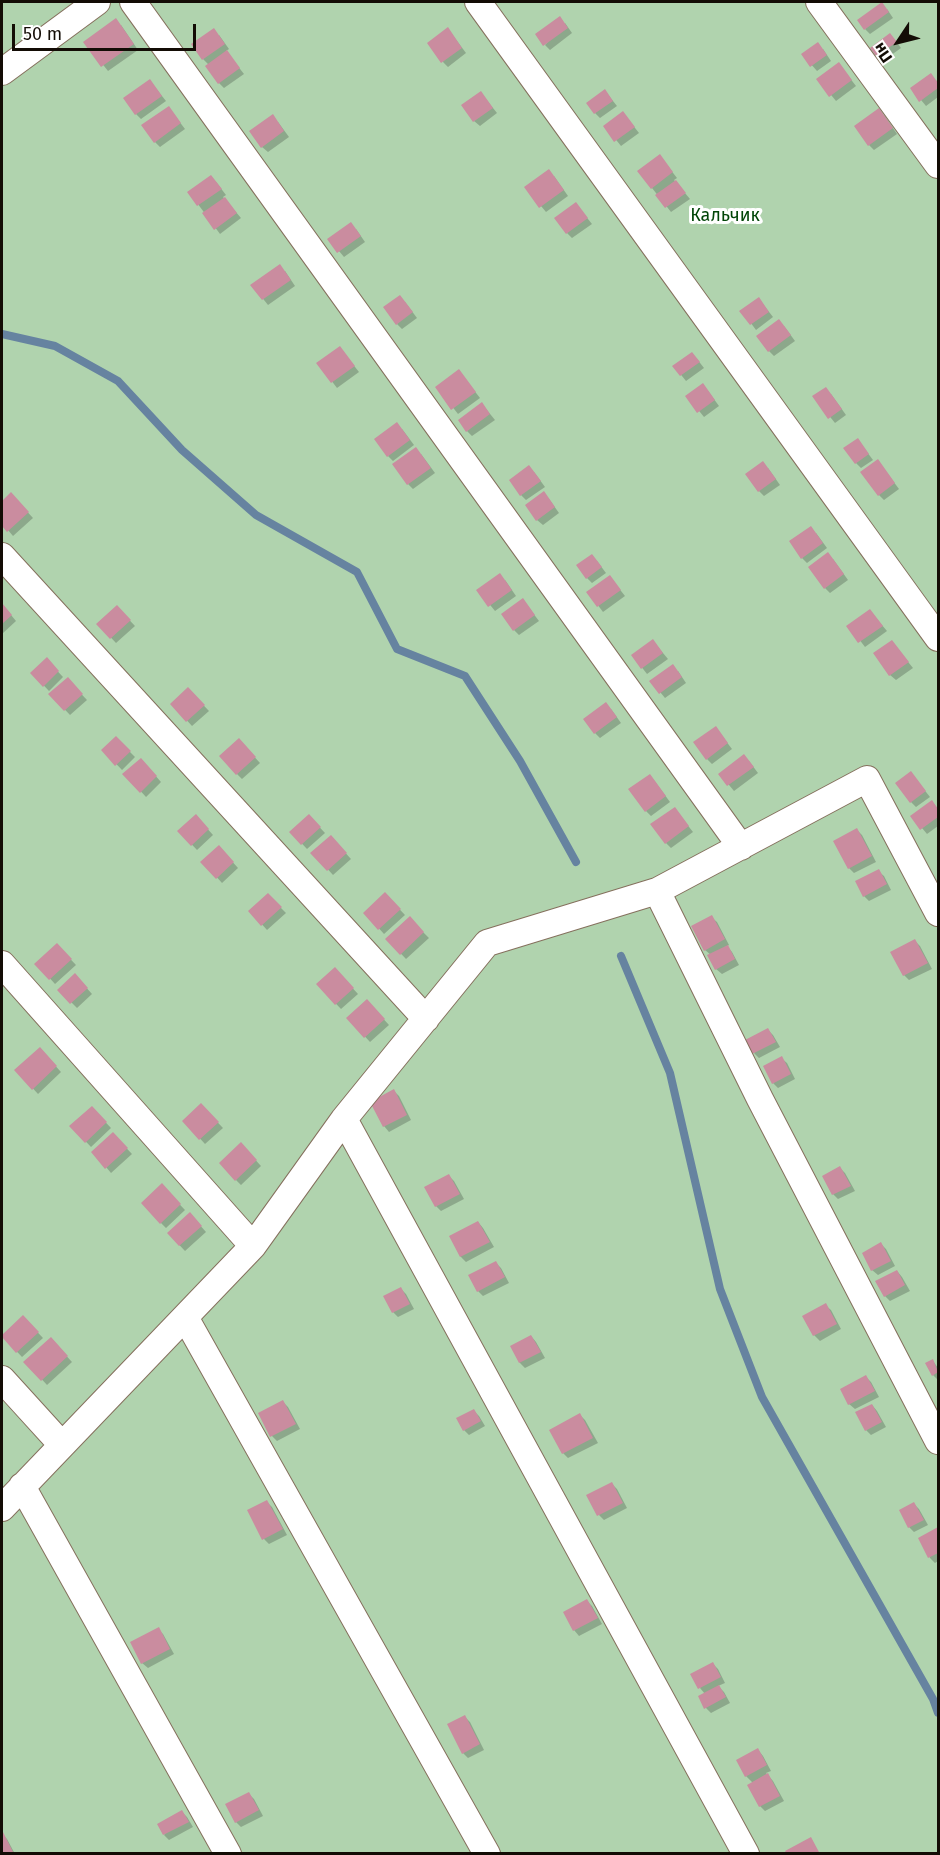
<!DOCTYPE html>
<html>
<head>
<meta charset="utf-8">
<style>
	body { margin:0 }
	#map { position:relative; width:940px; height:1855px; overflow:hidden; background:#f1dac4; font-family:"Fira Sans",sans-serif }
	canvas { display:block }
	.frame { position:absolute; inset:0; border:3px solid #130c05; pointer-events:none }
	.north { position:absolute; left:868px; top:12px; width:60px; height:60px; -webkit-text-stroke:4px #fff; paint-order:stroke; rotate:235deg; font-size:16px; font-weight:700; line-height:24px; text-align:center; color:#130c05 }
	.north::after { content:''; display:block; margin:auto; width:21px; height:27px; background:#130c05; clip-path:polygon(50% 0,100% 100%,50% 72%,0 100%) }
	.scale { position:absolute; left:12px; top:24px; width:184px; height:27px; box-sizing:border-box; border:3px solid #130c05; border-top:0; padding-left:8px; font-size:18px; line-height:21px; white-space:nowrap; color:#130c05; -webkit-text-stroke:4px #fff; paint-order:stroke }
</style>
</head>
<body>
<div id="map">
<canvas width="940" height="1855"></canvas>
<div class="frame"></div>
<div class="north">Пн</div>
<div class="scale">50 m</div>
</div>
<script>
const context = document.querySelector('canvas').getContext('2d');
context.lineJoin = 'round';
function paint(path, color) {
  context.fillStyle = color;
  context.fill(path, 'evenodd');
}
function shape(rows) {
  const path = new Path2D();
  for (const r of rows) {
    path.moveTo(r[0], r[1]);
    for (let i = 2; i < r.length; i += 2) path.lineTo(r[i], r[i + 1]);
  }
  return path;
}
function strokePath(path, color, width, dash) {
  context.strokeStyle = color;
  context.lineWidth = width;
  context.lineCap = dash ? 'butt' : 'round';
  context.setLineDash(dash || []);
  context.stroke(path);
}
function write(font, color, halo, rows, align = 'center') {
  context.font = font + ' "Fira Sans",sans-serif';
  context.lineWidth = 6;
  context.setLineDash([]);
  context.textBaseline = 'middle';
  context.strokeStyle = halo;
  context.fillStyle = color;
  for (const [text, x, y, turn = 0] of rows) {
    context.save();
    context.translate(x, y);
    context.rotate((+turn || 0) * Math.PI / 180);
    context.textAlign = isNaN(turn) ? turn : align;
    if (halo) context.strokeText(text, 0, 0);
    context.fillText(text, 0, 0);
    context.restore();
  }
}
paint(shape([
	[2,2,938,2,938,1853,2,1854]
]), '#b0d3ae');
paint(shape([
	[887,9,893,18,870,34,865,29],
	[565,23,572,33,550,50,545,45],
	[121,25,138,50,108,71,85,42],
	[448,29,466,53,448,67,443,62],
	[219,35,229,49,226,51,244,74,224,88,219,83,209,65,203,59],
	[895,40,901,48,883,61,872,48],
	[823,49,831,61,817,71,803,55],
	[839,64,856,86,836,101,818,79],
	[936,80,938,84,938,97,926,106,912,89],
	[150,81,166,101,141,119,136,114],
	[605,91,617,106,600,118,595,113],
	[481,93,497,113,480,126,474,121],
	[169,108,185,129,160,147,155,142],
	[884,115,897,134,874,150,869,145],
	[628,119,639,133,621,146,605,126],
	[278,122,289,137,268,152,262,147],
	[660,156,677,178,674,180,690,199,671,212,652,188],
	[554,176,568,196,546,212,526,188],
	[216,182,226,195,223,197,241,218,220,234,189,192],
	[576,204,592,224,572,238,567,233],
	[356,229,365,242,344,257,329,239],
	[285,271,295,286,268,305,252,285],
	[759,299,773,317,756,330,742,311],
	[405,302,417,318,402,329,397,324],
	[784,326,795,341,774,356,769,351],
	[340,348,359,372,337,388,318,363],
	[697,359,704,368,686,381,674,366],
	[459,371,480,398,458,414,437,387],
	[708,391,719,406,704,417,687,396],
	[831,394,846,415,835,423,814,397],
	[482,404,495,420,472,436,467,431],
	[402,429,414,445,393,461,388,456],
	[858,440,873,460,861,468,856,463],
	[421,454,435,473,413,489,408,484],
	[878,461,899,489,884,500,879,495],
	[768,468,780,485,764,496,759,491],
	[534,472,545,487,526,500,521,495],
	[11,494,33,518,13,536,2,523,2,503],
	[549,499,559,513,543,525,537,520],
	[816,533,827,548,807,563,802,558],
	[833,559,848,580,830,593,825,588],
	[597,561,606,573,592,583,587,578],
	[610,577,625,596,603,612,588,592],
	[505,580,516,596,495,611,478,590],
	[523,600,539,621,519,635,514,630],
	[2,604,16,621,2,634],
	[117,607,135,626,116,643,98,624],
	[870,611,887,631,865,647,849,626],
	[653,641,668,659,647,674,633,656],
	[892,642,913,668,896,680,890,675],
	[47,660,63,677,49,691,32,673],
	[678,671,686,683,665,698,651,681],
	[67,679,87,700,70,715,50,694],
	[188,689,209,711,192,726,172,704],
	[611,709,621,723,600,738,595,733],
	[716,728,732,749,712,764,707,759],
	[116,738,135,757,122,770,103,750],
	[239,740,260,763,242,779,237,774],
	[749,761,758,773,734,791,720,774],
	[146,765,161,782,146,797,125,774],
	[911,773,930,797,916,807,911,802],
	[650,775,670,802,651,816,646,811],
	[932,802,938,809,938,826,927,834,912,816],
	[675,809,693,832,671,848,666,843],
	[196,816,213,835,197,850,179,831],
	[309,816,325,833,307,849,291,832],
	[857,830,862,835,876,862,854,873,849,868],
	[331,837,351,859,333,875,313,853],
	[219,847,238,868,222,883,203,862],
	[878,871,884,876,891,890,869,901,864,896],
	[385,894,405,915,384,934,365,913],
	[268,895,286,913,267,930,250,911],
	[711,917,717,922,729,945,727,946,732,952,739,965,722,974,716,969,711,955,705,950],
	[415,924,429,938,406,959,387,939],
	[915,941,920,946,932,969,909,980,904,975],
	[57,945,76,965,55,984,37,964],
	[335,969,358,994,341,1009,318,985],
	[75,975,92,994,77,1008,59,990],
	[367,1001,389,1025,370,1042,348,1018],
	[768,1030,773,1035,780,1047,759,1058,754,1053],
	[40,1049,61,1072,38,1094,16,1070],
	[781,1058,787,1063,795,1079,778,1088,773,1083],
	[394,1091,399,1096,411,1120,389,1132,384,1126,372,1103],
	[201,1105,223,1128,205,1144,184,1121],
	[92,1108,111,1128,91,1147,71,1126],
	[113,1134,132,1154,111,1173,106,1167],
	[241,1144,261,1166,241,1185,236,1180],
	[840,1168,845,1173,855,1191,838,1199,833,1194],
	[449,1176,454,1181,464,1199,441,1211,436,1206],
	[162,1186,185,1210,166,1228,161,1223],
	[190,1214,206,1232,185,1251,169,1234],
	[478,1222,483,1228,494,1247,466,1262,461,1257,451,1237],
	[881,1244,886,1249,895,1266,878,1275,872,1270],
	[496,1263,501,1268,509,1283,483,1296,478,1291],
	[897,1271,902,1277,910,1291,890,1301,885,1296],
	[401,1289,406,1294,414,1309,398,1317,393,1312],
	[825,1305,831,1310,841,1329,820,1341,814,1335,804,1316],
	[23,1317,43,1338,22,1357,2,1336],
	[531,1336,536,1342,545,1358,525,1368,520,1363,512,1346],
	[51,1339,72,1362,47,1385,26,1362],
	[933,1361,938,1368,938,1380,933,1375],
	[866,1377,871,1382,879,1397,855,1409,849,1404],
	[283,1402,288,1407,300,1429,277,1441,272,1436,260,1414],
	[872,1405,877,1411,886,1427,871,1435,866,1430],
	[474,1411,479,1416,485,1426,469,1435,464,1430],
	[580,1415,585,1420,598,1443,568,1458,563,1453],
	[612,1484,617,1489,627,1508,604,1520,599,1515],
	[267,1502,272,1507,287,1535,269,1544,264,1539,249,1511],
	[914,1504,919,1509,928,1525,914,1532,909,1527],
	[938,1529,938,1561,935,1563,930,1558,920,1539],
	[587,1601,592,1606,602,1624,579,1636,574,1630],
	[158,1629,163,1634,174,1654,148,1668,142,1663],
	[713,1664,718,1669,725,1683,718,1686,724,1692,730,1703,711,1713,706,1708,705,1694,700,1688],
	[465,1717,470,1722,484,1750,468,1758,463,1753],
	[758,1750,763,1756,771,1771,766,1773,773,1781,784,1801,765,1811,760,1806,753,1783,746,1776],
	[249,1794,254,1799,263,1816,241,1827,236,1822],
	[182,1812,187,1817,193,1827,169,1840,164,1835],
	[2,1834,7,1839,15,1854,2,1854]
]), '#0003');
strokePath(shape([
	[2,334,55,346,118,381,182,450,256,515,357,572,397,649,465,676,520,761,576,862],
	[621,956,670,1073,720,1289,762,1397,933,1699,938,1713]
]), '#6683a0', 8);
paint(shape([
	[882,2,889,12,864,30,857,20],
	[560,16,568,28,543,46,535,34],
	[116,18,134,44,101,67,83,42],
	[448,27,462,48,441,63,427,43],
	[214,28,225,44,202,60,191,44],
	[890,33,897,42,876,56,870,48],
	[818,42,827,55,810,67,801,54],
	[227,50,240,68,218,84,205,66],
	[839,62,852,80,829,97,816,79],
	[931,73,938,83,938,88,919,102,910,88],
	[150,79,162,96,135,115,123,98],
	[605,89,613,101,594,114,586,103],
	[481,91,493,108,473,122,461,105],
	[169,106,181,123,154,143,141,125],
	[879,108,893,128,868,146,854,126],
	[623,111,635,127,614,142,603,126],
	[273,114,284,131,261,148,249,131],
	[660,154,673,172,651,189,637,171],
	[549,169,564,190,539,208,524,187],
	[211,175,222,189,197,206,187,192],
	[676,180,686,193,665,208,655,195],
	[225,197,237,213,214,230,202,213],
	[576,202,588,218,566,234,554,218],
	[351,222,361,236,337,253,327,239],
	[280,264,291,280,262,300,250,285],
	[400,295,413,312,396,325,383,307],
	[759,297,769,312,750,325,739,311],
	[779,319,791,335,768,352,756,336],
	[340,346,355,366,331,383,316,363],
	[692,352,700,362,680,376,672,366],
	[459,369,476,392,451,410,435,387],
	[703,383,715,400,697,413,685,396],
	[826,387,842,409,828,419,812,396],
	[482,402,490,414,466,432,458,420],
	[397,422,410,440,387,457,374,439],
	[858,438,869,454,855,464,843,448],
	[416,447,431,468,407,485,392,464],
	[878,459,895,483,878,496,860,472],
	[763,461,776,479,758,492,745,474],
	[529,465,541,481,520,496,509,480],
	[544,491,555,507,536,521,525,505],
	[11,492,29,512,7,532,2,526,2,501],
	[811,526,823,543,801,559,789,541],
	[828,552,844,574,824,589,808,567],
	[592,554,602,567,586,579,576,565],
	[500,573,512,590,488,607,476,590],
	[610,575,621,590,597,607,586,592],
	[523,598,535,615,513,631,501,614],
	[2,603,12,615,2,624],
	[117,605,131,620,110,639,96,624],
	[870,609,883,626,858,643,846,626],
	[653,639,663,653,641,669,631,655],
	[892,640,909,662,889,676,873,653],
	[47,657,59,671,43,687,30,673],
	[673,664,682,677,659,694,649,681],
	[68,677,83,694,64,711,48,694],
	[188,687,205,705,186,722,170,704],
	[606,702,617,717,594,734,583,719],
	[716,726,728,743,706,760,693,742],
	[116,736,131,751,115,766,101,750],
	[239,738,256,757,236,775,219,756],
	[744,754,754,767,727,786,718,774],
	[141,758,157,776,140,793,122,774],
	[911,771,926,791,910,803,895,783],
	[650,774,666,796,645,812,628,789],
	[932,800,938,809,938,817,920,830,910,816],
	[675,807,689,826,665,844,650,824],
	[196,814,209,829,191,846,177,831],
	[309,814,321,827,301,845,289,832],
	[857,828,872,856,848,869,833,841],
	[331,835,347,853,327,871,310,853],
	[219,845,234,862,216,879,200,862],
	[879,869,887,884,863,897,855,881],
	[385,892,401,909,378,930,363,913],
	[268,893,282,907,261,926,248,911],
	[712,915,725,939,704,951,691,926],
	[410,916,424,932,400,955,385,939],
	[915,939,928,963,903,976,890,952],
	[57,943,72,959,49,980,34,964],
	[728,945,735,959,715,970,707,955],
	[335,967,354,988,335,1005,316,984],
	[75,973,88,988,70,1004,57,990],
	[367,999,385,1019,364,1038,346,1018],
	[768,1028,776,1042,752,1054,745,1040],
	[40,1047,57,1066,32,1090,14,1070],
	[782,1056,791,1074,772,1084,763,1066],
	[394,1089,407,1115,383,1127,370,1102],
	[201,1103,219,1122,199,1140,182,1121],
	[92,1106,107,1122,85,1143,69,1126],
	[113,1132,128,1148,105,1169,91,1152],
	[241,1142,257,1160,235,1181,219,1163],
	[840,1166,851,1186,832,1195,822,1176],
	[449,1174,460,1194,435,1207,424,1187],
	[162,1183,181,1204,160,1224,141,1203],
	[190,1212,202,1226,179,1246,167,1233],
	[478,1221,490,1242,460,1257,449,1236],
	[881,1242,891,1261,871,1271,862,1253],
	[496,1261,505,1277,477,1292,468,1275],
	[897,1270,905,1285,884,1297,875,1281],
	[401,1287,410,1304,392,1313,383,1296],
	[826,1303,837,1324,813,1336,802,1316],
	[23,1315,39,1332,16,1353,2,1337,2,1335],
	[531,1335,541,1352,519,1363,510,1346],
	[51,1337,68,1356,41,1381,23,1362],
	[933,1359,938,1372,932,1376,925,1363],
	[866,1375,875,1391,848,1405,840,1389],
	[283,1400,296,1424,270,1437,258,1413],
	[872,1404,882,1422,865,1431,855,1412],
	[474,1409,481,1421,463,1431,456,1418],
	[580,1413,593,1438,562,1454,549,1430],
	[612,1482,623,1503,597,1516,586,1495],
	[267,1500,283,1529,262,1540,247,1510],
	[914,1502,924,1520,908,1528,899,1510],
	[938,1527,938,1553,928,1558,918,1538],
	[587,1599,598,1618,573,1631,563,1612],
	[159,1627,170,1649,141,1664,130,1642],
	[713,1662,721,1677,698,1689,690,1674],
	[719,1685,726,1697,704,1709,698,1696],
	[465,1715,480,1744,462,1754,447,1724],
	[758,1748,767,1765,745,1777,736,1760],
	[768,1773,780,1796,759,1807,747,1785],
	[249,1792,259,1810,235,1823,225,1804],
	[182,1810,189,1822,163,1835,157,1824],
	[2,1830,14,1854,2,1854],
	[811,1837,820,1854,787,1854,785,1851]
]), '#ca8c9f');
const minor = shape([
	[133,2,741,847],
	[478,2,938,638],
	[819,2,938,165],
	[2,72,97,2],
	[2,556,426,1019],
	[657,891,760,1099,938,1441],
	[2,964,253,1246],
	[344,1119,746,1854],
	[185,1317,487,1854],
	[2,1379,62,1445],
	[22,1486,228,1854],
	[2,1508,253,1246,344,1119,487,943,657,891,867,779,938,913]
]);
strokePath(minor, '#85705d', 28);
strokePath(minor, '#fff', 26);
write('18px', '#014507', '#fff', [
	["Кальчик",725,216]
]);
</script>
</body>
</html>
